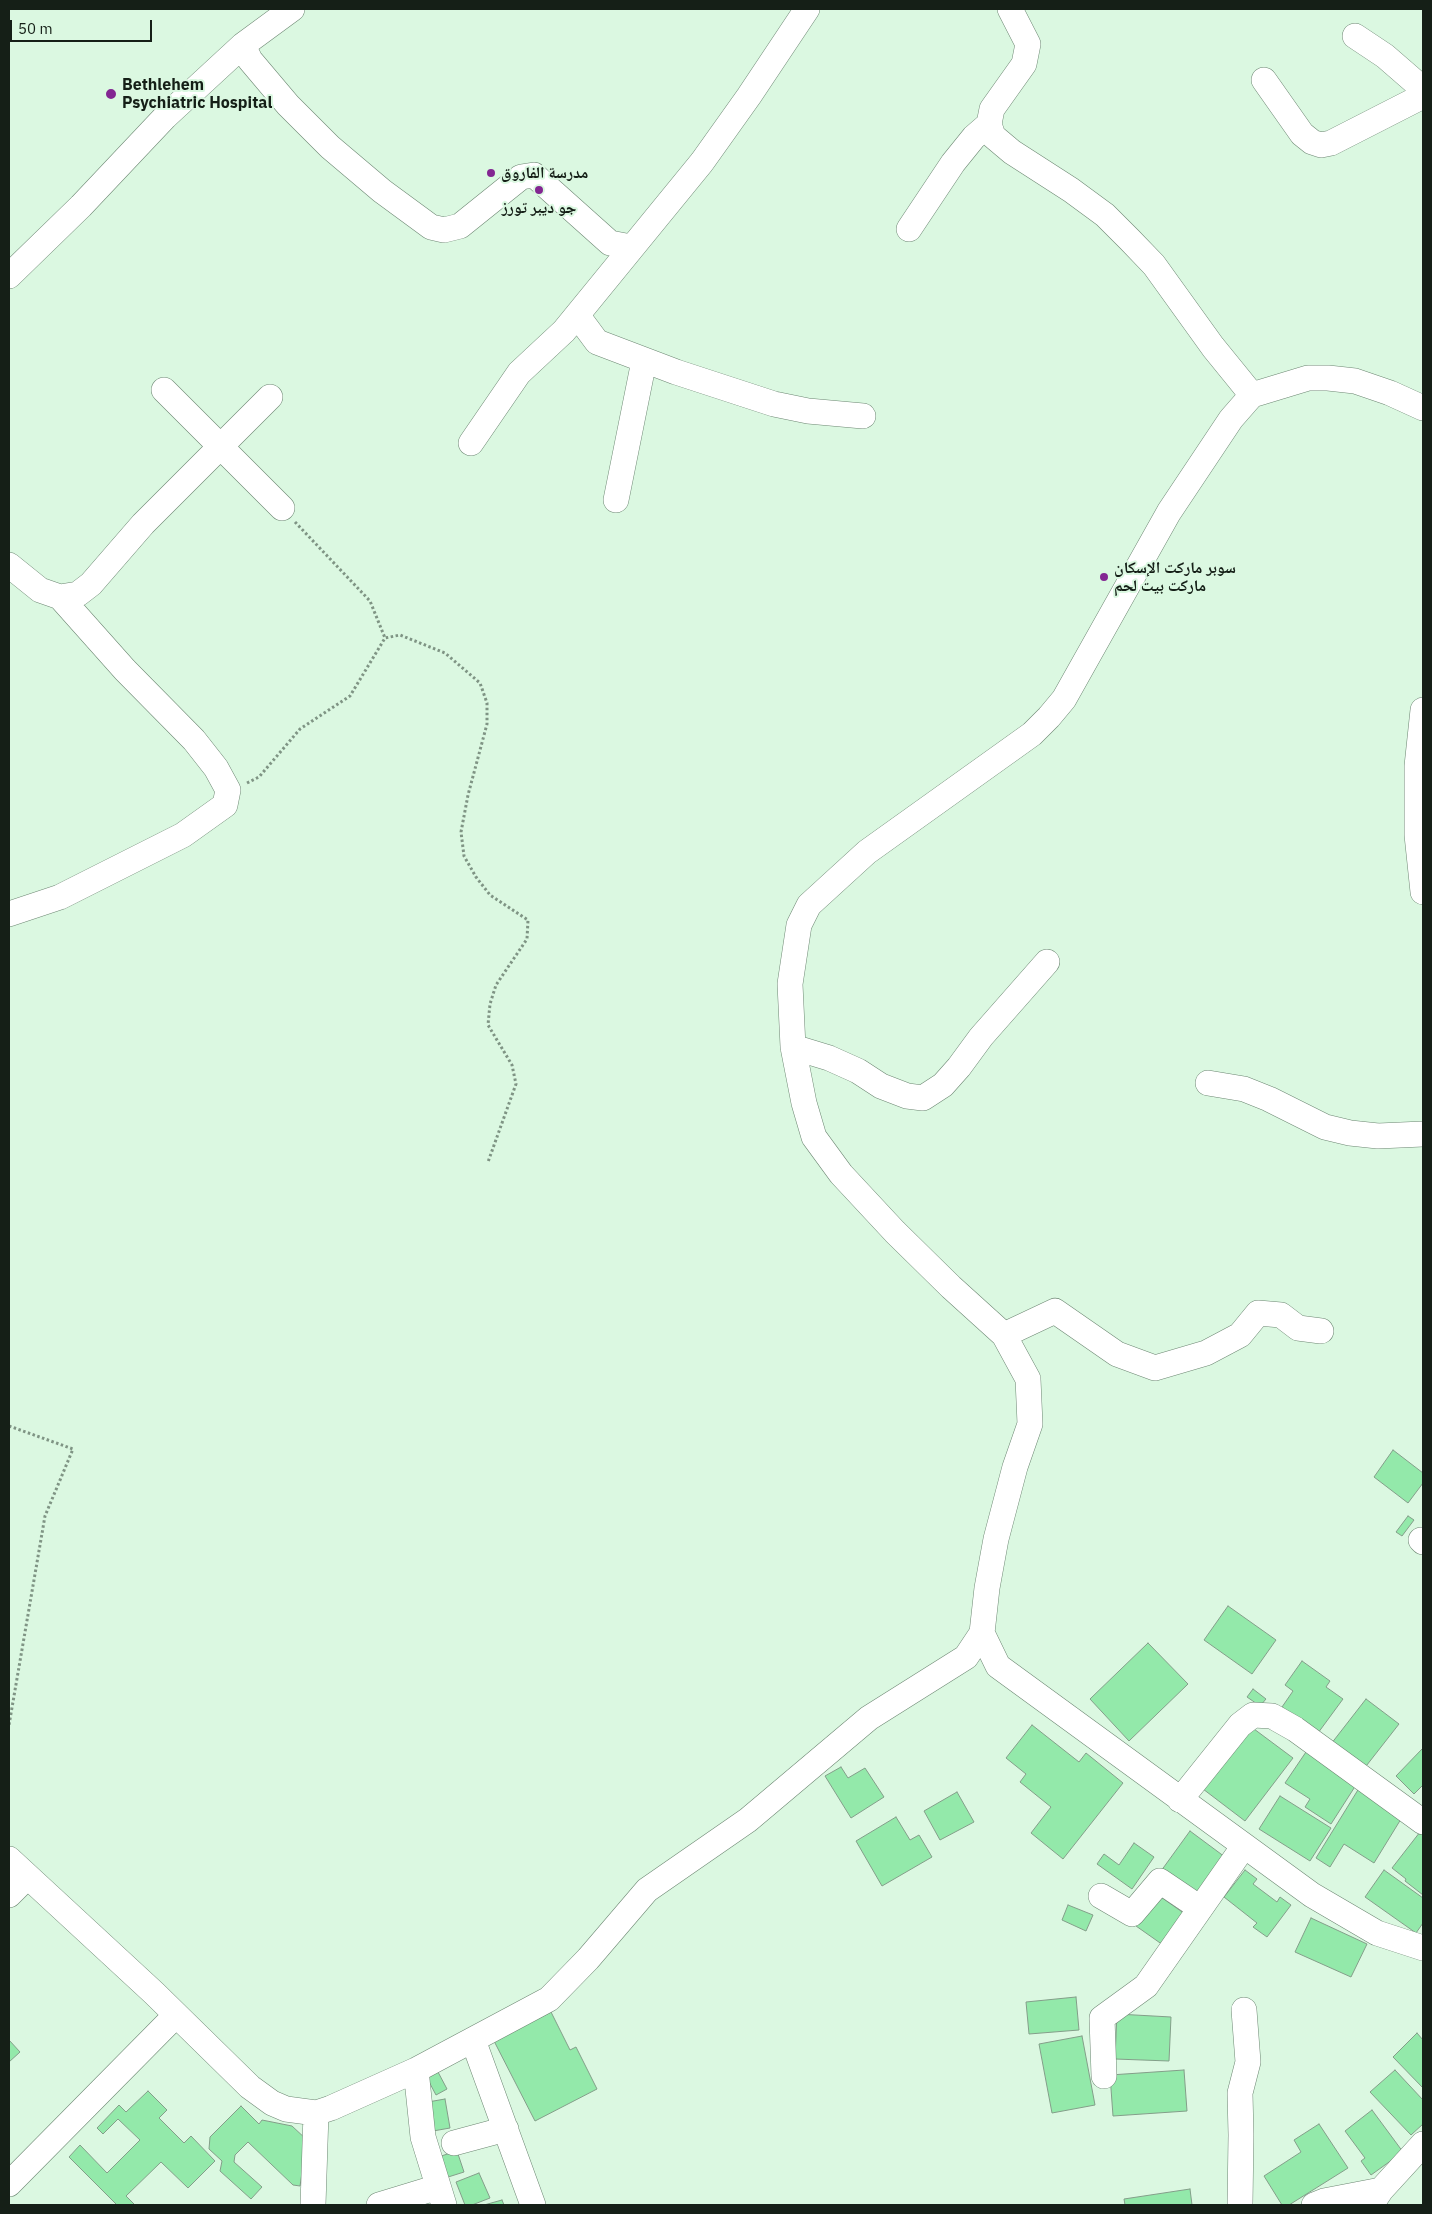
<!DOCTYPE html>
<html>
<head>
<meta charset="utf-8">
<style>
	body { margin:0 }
	#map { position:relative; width:1432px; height:2214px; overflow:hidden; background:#dbf8e1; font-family:"IBM Plex Sans",sans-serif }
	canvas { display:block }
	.frame { position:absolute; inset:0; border:10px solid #151f17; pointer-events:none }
	.scale { position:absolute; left:10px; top:20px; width:142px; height:22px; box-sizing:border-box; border:2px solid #151f17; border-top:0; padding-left:6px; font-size:15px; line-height:18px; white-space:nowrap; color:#151f17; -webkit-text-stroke:4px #dbf8e1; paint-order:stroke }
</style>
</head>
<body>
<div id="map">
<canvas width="1432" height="2214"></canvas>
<div class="frame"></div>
<div class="scale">50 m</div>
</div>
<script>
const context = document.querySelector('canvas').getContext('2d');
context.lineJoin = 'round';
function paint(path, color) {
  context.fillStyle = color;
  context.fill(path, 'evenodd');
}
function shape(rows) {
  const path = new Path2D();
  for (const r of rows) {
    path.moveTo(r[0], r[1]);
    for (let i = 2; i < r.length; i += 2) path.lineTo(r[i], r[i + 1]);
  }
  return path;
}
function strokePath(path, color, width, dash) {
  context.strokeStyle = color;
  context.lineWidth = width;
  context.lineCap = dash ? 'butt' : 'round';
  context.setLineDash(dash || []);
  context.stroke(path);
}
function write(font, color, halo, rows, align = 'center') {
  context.font = font + ' "IBM Plex Sans","Noto Naskh Arabic",sans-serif';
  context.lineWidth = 4;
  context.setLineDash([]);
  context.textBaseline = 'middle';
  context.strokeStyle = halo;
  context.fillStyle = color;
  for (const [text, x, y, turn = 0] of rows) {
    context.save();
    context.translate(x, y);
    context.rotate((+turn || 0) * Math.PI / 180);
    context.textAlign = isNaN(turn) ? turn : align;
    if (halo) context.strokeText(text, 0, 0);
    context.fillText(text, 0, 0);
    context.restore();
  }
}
const building = shape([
	[1393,1450,1423,1473,1423,1483,1408,1503,1374,1477,1393,1450],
	[1408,1516,1414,1520,1402,1536,1396,1532,1408,1516],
	[1228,1606,1276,1640,1252,1674,1204,1640,1228,1606],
	[1148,1643,1188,1684,1129,1741,1090,1699,1148,1643],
	[1302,1661,1330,1681,1326,1687,1343,1699,1318,1733,1282,1707,1293,1691,1285,1685,1302,1661],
	[1253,1689,1266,1699,1260,1706,1247,1697,1253,1689],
	[1366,1699,1399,1724,1363,1770,1331,1744,1366,1699],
	[1032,1725,1079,1762,1086,1753,1123,1783,1063,1859,1031,1833,1051,1807,1020,1782,1026,1774,1006,1758,1032,1725],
	[1250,1726,1293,1758,1245,1821,1203,1789,1250,1726],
	[1423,1748,1423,1785,1414,1794,1396,1776,1423,1748],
	[1306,1752,1356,1785,1331,1824,1305,1807,1310,1799,1285,1783,1306,1752],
	[841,1767,848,1778,865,1768,884,1797,851,1818,825,1776,841,1767],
	[1361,1785,1401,1819,1374,1863,1344,1844,1330,1867,1316,1858,1361,1785],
	[957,1792,974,1822,940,1840,924,1811,957,1792],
	[1280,1796,1331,1828,1310,1861,1259,1829,1280,1796],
	[896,1817,910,1840,919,1835,932,1857,882,1886,856,1841,896,1817],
	[1190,1831,1225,1857,1196,1896,1161,1871,1190,1831],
	[1420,1832,1423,1834,1423,1895,1405,1881,1406,1879,1392,1868,1420,1832],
	[1134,1843,1154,1857,1132,1889,1097,1864,1104,1854,1119,1865,1134,1843],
	[1245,1870,1257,1879,1253,1884,1277,1902,1280,1897,1291,1905,1267,1937,1253,1927,1257,1923,1224,1897,1245,1870],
	[1384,1870,1423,1898,1423,1923,1416,1933,1365,1897,1384,1870],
	[1158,1895,1185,1914,1163,1945,1136,1926,1158,1895],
	[1068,1905,1093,1915,1086,1931,1062,1920,1068,1905],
	[1311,1918,1367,1944,1351,1977,1295,1952,1311,1918],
	[1076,1997,1079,2030,1029,2034,1026,2002,1076,1997],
	[551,2012,570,2050,576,2047,597,2089,535,2121,494,2041,551,2012],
	[1117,2014,1171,2017,1169,2061,1115,2059,1117,2014],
	[1417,2033,1423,2040,1423,2088,1393,2057,1417,2033],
	[1082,2036,1095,2105,1052,2113,1039,2044,1082,2036],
	[9,2040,20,2052,9,2062,9,2040],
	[1184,2070,1187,2111,1113,2116,1110,2075,1184,2070],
	[1395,2070,1423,2100,1423,2124,1411,2135,1370,2092,1395,2070],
	[438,2072,447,2089,436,2095,427,2078,438,2072],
	[148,2091,167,2110,159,2118,184,2143,191,2136,215,2161,188,2188,161,2162,126,2196,135,2205,117,2205,69,2157,80,2145,107,2173,140,2140,118,2119,103,2134,97,2128,119,2105,126,2112,148,2091],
	[445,2099,450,2128,433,2131,428,2102,445,2099],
	[241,2106,259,2124,262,2120,292,2126,307,2140,300,2186,293,2185,248,2142,235,2155,234,2162,262,2187,251,2199,220,2171,222,2161,209,2149,210,2137,241,2106],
	[1372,2110,1403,2152,1371,2175,1361,2161,1365,2158,1345,2131,1372,2110],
	[1319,2124,1348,2168,1289,2205,1282,2205,1264,2176,1301,2152,1294,2140,1319,2124],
	[457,2151,464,2172,445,2178,438,2157,457,2151],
	[479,2173,490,2198,472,2205,465,2205,456,2182,479,2173],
	[1190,2189,1192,2205,1125,2205,1124,2199,1190,2189],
	[502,2200,504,2205,484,2205,502,2200]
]);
paint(building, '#93e9aa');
strokePath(building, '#839e89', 1);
const minor = shape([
	[1010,9,1028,44,1024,64,992,109,989,124,993,136,1012,152,1071,190,1105,215,1130,240,1154,265,1213,347,1252,395,1308,378,1328,378,1355,381,1390,393,1423,408],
	[1355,36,1385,56,1423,89],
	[243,45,250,60,288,105,330,147,382,191,431,227,444,230,460,226,521,177,534,175,610,243,631,247],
	[1264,80,1302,134,1312,142,1321,145,1331,143,1423,96],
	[909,229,953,163,974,137,989,124],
	[9,276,81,206,165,117,243,45,292,9],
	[577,315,597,342,676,372,774,404,808,411,863,416],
	[164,390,282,508],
	[1252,395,1231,419,1169,512,1064,699,1049,717,1032,734,867,852,809,905,799,925,790,984,793,1047,804,1103,814,1137,841,1174,895,1232,951,1287,1004,1335,1028,1379,1030,1424,1015,1467,996,1539,987,1588,982,1633,998,1666,1312,1895,1377,1933,1423,1948],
	[471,443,519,373,564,331,702,162,749,96,807,9],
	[616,500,644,361],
	[9,565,40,590,60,597,125,670,194,740,216,768,228,790,225,805,183,835,60,897,9,914],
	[60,597,78,594,91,584,143,524,270,397],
	[1423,710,1417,766,1417,835,1423,892],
	[793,1047,829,1058,858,1071,881,1086,907,1096,923,1098,943,1085,959,1067,981,1037,1047,962],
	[1208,1083,1244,1089,1269,1099,1325,1127,1350,1133,1378,1136,1423,1134],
	[1004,1335,1055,1311,1117,1354,1155,1368,1206,1353,1240,1335,1258,1313,1281,1315,1298,1328,1321,1331],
	[1421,1540,1423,1542],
	[1180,1800,1240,1725,1253,1715,1272,1716,1295,1729,1423,1822],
	[9,1859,154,1993,250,2087,272,2103,286,2109,316,2113,331,2108,416,2070,549,1999,588,1959,647,1890,748,1820,869,1718,966,1657,982,1633],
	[9,1895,27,1877],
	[1101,1896,1132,1914,1160,1881,1200,1908],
	[473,2040,533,2205],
	[416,2070,423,2137,444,2205],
	[1104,2076,1102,2018,1146,1986,1244,1846],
	[454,2143,506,2129],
	[9,2184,176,2015],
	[313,2205,316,2113],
	[379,2205,438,2187],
	[1240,2205,1241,2135,1240,2093,1248,2062,1244,2010],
	[1314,2205,1324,2201,1381,2190],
	[1371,2205,1381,2190,1423,2144]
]);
strokePath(minor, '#6d8773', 26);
strokePath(shape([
	[295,522,370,601,385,638],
	[247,783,259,777,300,729,350,696,385,638,400,635,445,653,480,683,487,703,487,724,468,795,461,832,464,856,476,877,490,895,528,920,527,939,496,985,490,1004,488,1025,512,1065,516,1084,488,1162],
	[9,1426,73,1449,45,1516,9,1725]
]), '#7f9484', 3, [2.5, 2.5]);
strokePath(minor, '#fff', 25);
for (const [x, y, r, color] of [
	[111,94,6,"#832692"],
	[491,173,5,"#832692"],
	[539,190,5,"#832692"],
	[1104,577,5,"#832692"]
]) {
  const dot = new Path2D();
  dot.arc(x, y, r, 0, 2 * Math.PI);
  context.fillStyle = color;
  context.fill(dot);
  strokePath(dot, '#dbf8e1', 2);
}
write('bold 16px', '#151f17', '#dbf8e1', [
	["Bethlehem",122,85],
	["Psychiatric Hospital",122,103],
	["مدرسة الفاروق",501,173],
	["جو ديبر تورز",539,208,"center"],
	["سوبر ماركت الإسكان",1114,568],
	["ماركت بيت لحم",1114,586]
], 'left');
</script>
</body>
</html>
